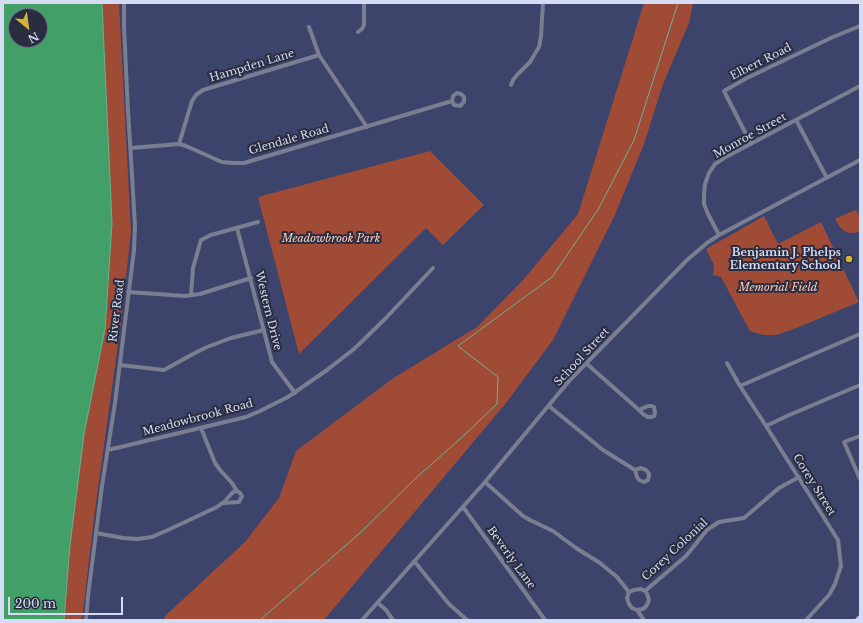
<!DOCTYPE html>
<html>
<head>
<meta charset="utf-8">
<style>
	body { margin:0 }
	#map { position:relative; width:863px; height:623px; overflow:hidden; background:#3d446c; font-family:"Libre Baskerville",serif }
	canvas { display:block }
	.frame { position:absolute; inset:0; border:4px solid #d5dbf3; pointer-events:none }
	.north { position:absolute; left:8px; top:8px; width:40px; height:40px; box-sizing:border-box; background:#292d3f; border:1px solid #6e7387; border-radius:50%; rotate:151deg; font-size:11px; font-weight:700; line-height:16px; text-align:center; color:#d5dbf3 }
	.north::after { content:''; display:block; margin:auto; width:14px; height:18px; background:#d5b535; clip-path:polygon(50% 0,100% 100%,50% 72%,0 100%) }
	.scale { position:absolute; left:8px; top:597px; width:115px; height:18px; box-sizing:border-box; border:2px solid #d5dbf3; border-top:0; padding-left:5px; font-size:12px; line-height:14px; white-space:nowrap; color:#d5dbf3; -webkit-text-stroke:3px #292d3f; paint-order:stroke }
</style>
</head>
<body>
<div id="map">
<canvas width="863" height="623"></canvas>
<div class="frame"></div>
<div class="north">N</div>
<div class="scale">200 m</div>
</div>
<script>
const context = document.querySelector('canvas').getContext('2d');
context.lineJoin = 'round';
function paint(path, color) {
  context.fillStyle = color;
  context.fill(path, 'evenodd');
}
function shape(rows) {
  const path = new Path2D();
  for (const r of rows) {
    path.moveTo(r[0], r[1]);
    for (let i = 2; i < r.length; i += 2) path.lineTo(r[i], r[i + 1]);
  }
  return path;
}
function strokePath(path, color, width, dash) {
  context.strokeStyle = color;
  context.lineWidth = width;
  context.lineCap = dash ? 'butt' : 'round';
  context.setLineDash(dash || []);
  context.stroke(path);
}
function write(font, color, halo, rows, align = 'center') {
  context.font = font + ' "Libre Baskerville",serif';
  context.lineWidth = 4;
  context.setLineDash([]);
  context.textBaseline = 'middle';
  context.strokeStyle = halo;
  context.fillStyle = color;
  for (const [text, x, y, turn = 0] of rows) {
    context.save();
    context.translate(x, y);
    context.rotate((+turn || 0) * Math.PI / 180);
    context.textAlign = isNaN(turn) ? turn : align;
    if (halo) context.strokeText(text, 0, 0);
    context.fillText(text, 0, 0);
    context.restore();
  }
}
paint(shape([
	[102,3,119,3,131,232,120,330,95,510,82,620,64,620,70,545,84,434,105,329,112,223],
	[644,3,693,3,689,23,663,84,644,144,614,217,553,340,506,403,324,620,164,620,165,616,245,542,279,498,296,451,392,379,477,327,523,280,578,214],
	[430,151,484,205,443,245,426,228,299,354,258,197],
	[855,210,857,212,860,217,860,232,849,233,843,230,840,227,835,219],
	[764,216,778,244,821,222,859,302,794,329,776,335,763,335,750,331,721,277,713,275,714,265,706,249]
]), '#a04b36');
const water = shape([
	[3,3,102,3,112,223,105,329,84,434,70,545,64,620,3,620,3,3],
	[16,16,40,16,40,40,16,40,16,16]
]);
paint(water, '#429f68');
strokePath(water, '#6eb192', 1);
strokePath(shape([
	[260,620,360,533,416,478,460,439,497,404,498,377,458,346,552,277,599,208,634,140,678,3]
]), '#6eb192', 1);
strokePath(shape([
	[309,27,319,55,367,127],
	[358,32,362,29,364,25,364,3],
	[511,85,513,80,517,75,530,62,539,47,541,36,543,3],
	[796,120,827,178],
	[179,144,192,101,196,95,203,90,319,55],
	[751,144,724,91,747,78,833,37,860,26],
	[131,148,179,144,186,146,222,162,233,163,244,163,452,101,454,105,460,106,464,102,464,97,461,94,457,93,453,96,452,101],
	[237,228,272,362,295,393],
	[719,235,708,214,704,204,704,195,705,184,709,173,715,164,724,158,860,86],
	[128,292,185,296,200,294,219,288,251,278],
	[191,295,193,268,201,240,211,235,258,222],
	[727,363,740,386,766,426,838,540,841,566,835,584,829,595,806,620],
	[587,364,639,410,648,406,652,406,654,407,655,413,654,416,651,417,648,417,643,414,639,410],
	[120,365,164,370,193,354,207,347,231,338,264,330],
	[740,386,860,334],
	[549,406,603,450,635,470,637,477,639,480,644,482,648,480,649,476,649,474,646,470,641,468,635,470],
	[766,426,787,416,860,385],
	[860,436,844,442,860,479],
	[108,450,246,417,260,411,288,397,327,370,354,349,384,320,433,268],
	[485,482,523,516,530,520,553,531,576,548,600,563,617,577,629,592],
	[224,503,239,502,242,496,240,493,237,491],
	[463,507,545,620],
	[96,533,123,538,137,539,152,537,168,530,217,507,225,501,233,492,237,491,232,483,220,470,215,463,201,428],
	[414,561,449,604,467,620],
	[645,591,686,556,707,530,719,522,744,518,779,488,799,477],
	[629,592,634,590,641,589,645,591,647,594,649,600,647,605,643,609,637,610],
	[629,592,627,598,629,604,632,608,637,610],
	[378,603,386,610,393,620],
	[637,610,644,620],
	[86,620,88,596,102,486,115,403,134,250,135,226,131,158,128,111,124,27,124,3],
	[362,620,485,482,569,381,687,260,707,243,719,235,860,160]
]), '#797e91', 4);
strokePath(shape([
	[858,620,860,618]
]), '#bbc6f5', 5.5);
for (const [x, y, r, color] of [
	[849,259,4,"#d5b535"]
]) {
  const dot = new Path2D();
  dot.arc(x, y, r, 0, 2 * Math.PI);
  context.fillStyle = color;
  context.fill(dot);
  strokePath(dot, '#292d3f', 1.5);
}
write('11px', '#d5dbf3', '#292d3f', [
	["Elbert Road",761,62,-27],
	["Hampden Lane",252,66,-17],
	["Monroe Street",750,136,-29],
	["Glendale Road",289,140,-16],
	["River Road",117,311,-83],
	["Western Drive",268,311,76],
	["School Street",582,357,-47],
	["Meadowbrook Road",198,418,-15],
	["Corey Street",814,485,58],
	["Corey Colonial",675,550,-43],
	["Beverly Lane",511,558,54]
]);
write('italic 11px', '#ffccbf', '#292d3f', [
	["Meadowbrook Park",331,239],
	["Memorial Field",778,288]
]);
write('bold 11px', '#d5dbf3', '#292d3f', [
	["Benjamin J. Phelps",841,253],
	["Elementary School",841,266]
], 'right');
</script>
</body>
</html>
